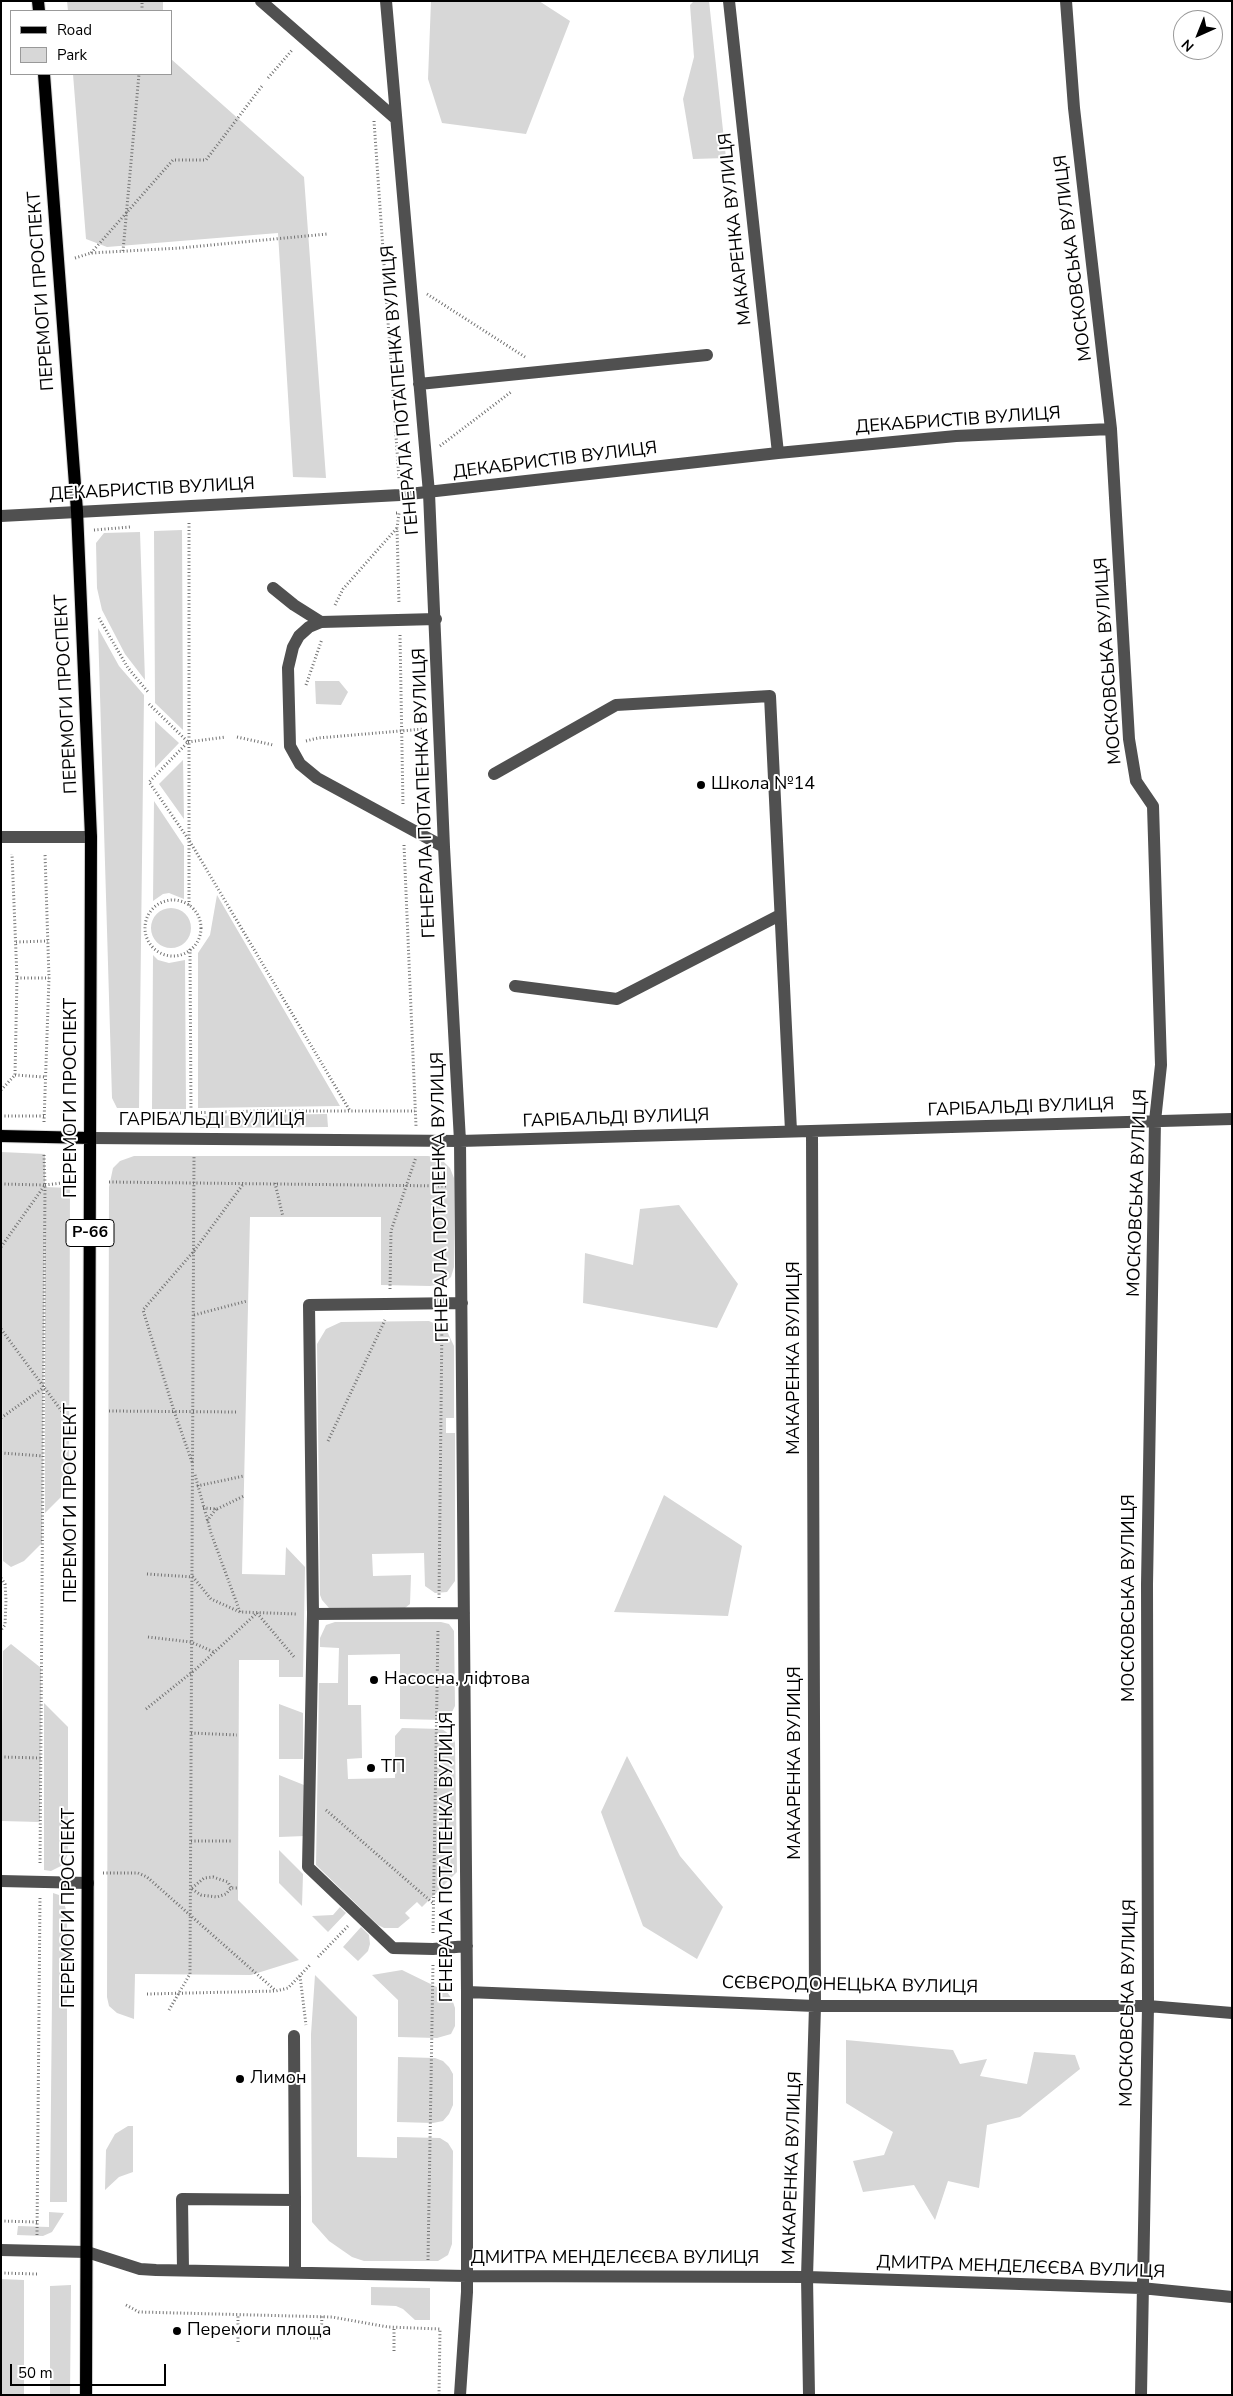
<!DOCTYPE html>
<html>
<head>
<meta charset="utf-8">
<style>
	body { margin:0 }
	#map { position:relative; width:1233px; height:2396px; overflow:hidden; background:#fff; font-family:"Nunito Sans",sans-serif }
	canvas { display:block }
	.frame { position:absolute; inset:0; border:2px solid #000; pointer-events:none }
	.legend { position:absolute; left:10px; top:10px; width:162px; height:65px; box-sizing:border-box; background:#fff; border:1px solid #999; margin:0; padding:6px 9px; list-style:none; font-size:15px; color:#000 }
	.legend li { display:flex; align-items:center; gap:10px; height:25px }
	.legend b { width:25px; border:1px solid #999 }
	.north { position:absolute; left:1173px; top:10px; width:50px; height:50px; box-sizing:border-box; background:#fff; border:1px solid #999; border-radius:50%; rotate:224deg; font-size:14px; font-weight:700; line-height:20px; text-align:center; color:#000 }
	.north::after { content:''; display:block; margin:auto; width:18px; height:22px; background:#000; clip-path:polygon(50% 0,100% 100%,50% 72%,0 100%) }
	.scale { position:absolute; left:10px; top:2364px; width:156px; height:22px; box-sizing:border-box; border:2px solid #000; border-top:0; padding-left:6px; font-size:15px; line-height:18px; white-space:nowrap; color:#000; -webkit-text-stroke:4px #fff; paint-order:stroke }
</style>
</head>
<body>
<div id="map">
<canvas width="1233" height="2396"></canvas>
<div class="frame"></div>
<ul class="legend">
<li><b style="height:6px;background:#000"></b>Road</li>
<li><b style="height:14px;background:#d7d7d7"></b>Park</li>
</ul>
<div class="north">N</div>
<div class="scale">50 m</div>
</div>
<script>
const context = document.querySelector('canvas').getContext('2d');
context.lineJoin = 'round';
function paint(path, color) {
  context.fillStyle = color;
  context.fill(path, 'evenodd');
}
function shape(rows) {
  const path = new Path2D();
  for (const r of rows) {
    if (r.length === 3) {
      path.moveTo(r[0] + r[2], r[1]);
      path.arc(r[0], r[1], r[2], 0, 2 * Math.PI);
      continue;
    }
    path.moveTo(r[0], r[1]);
    for (let i = 2; i < r.length; i += 2) path.lineTo(r[i], r[i + 1]);
  }
  return path;
}
function strokePath(path, color, width, dash) {
  context.strokeStyle = color;
  context.lineWidth = width;
  context.lineCap = dash ? 'butt' : 'round';
  context.setLineDash(dash || []);
  context.stroke(path);
}
function write(font, color, halo, rows, align = 'center') {
  context.font = font + ' "Nunito Sans",sans-serif';
  context.lineWidth = 4;
  context.setLineDash([]);
  context.textBaseline = 'middle';
  context.strokeStyle = halo;
  context.fillStyle = color;
  for (const [text, x, y, turn = 0] of rows) {
    context.save();
    context.translate(x, y);
    context.rotate((+turn || 0) * Math.PI / 180);
    context.textAlign = isNaN(turn) ? turn : align;
    if (halo) context.strokeText(text, 0, 0);
    context.fillText(text, 0, 0);
    context.restore();
  }
}
paint(shape([
	[67,1,163,1,163,11,68,11],
	[431,1,539,1,570,21,526,134,442,123,428,79],
	[694,1,709,1,726,158,693,159,683,99,694,57,690,5],
	[171,59,304,177,326,478,293,477,278,233,107,247,86,239,73,74,171,74],
	[182,530,183,730,155,703,154,531],
	[140,532,145,680,125,654,102,610,97,588,96,543,104,533],
	[98,628,119,666,144,695,139,1108,117,1108,112,1098],
	[315,681,339,681,348,692,341,705,316,704],
	[155,721,179,743,155,768],
	[183,760,184,819,159,784],
	[154,801,184,846,184,899,169,893,163,894,153,901],
	[217,895,340,1106,198,1108,198,953,210,935],
	[171,928,20],
	[153,955,158,960,169,963,185,960,186,1109,152,1109],
	[327,1114,328,1127,200,1128,200,1116],
	[1,1152,45,1154,45,1187,70,1188,69,1489,45,1513,45,1213,42,1543,24,1561,11,1567,3,1561],
	[134,1156,428,1156,440,1158,450,1168,454,1178,454,1267,451,1277,442,1284,430,1286,381,1285,381,1217,250,1217,242,1574,285,1575,286,1547,305,1567,303,1677,279,1677,279,1660,239,1660,238,1900,299,1960,251,1975,135,1974,134,2019,117,2013,109,2006,107,1997,109,1187,113,1168,120,1161],
	[679,1205,738,1284,717,1328,583,1303,585,1253,633,1265,640,1209],
	[429,1321,446,1329,454,1346,454,1418,446,1418,446,1433,455,1433,455,1581,447,1592,435,1593,425,1586,424,1553,372,1554,373,1576,411,1575,410,1604,405,1608,329,1608,322,1600,320,1595,317,1344,326,1329,341,1322],
	[664,1495,742,1546,728,1616,614,1612],
	[335,1622,441,1622,449,1624,454,1631,455,1706,452,1712,442,1720,400,1719,400,1654,348,1655,348,1705,361,1705,362,1758,347,1759,348,1779,395,1778,395,1736,402,1728,442,1729,453,1737,455,1743,457,1872,422,1907,417,1902,405,1913,410,1918,398,1928,384,1928,378,1925,316,1865,319,1683,338,1683,339,1648,320,1647,320,1638,326,1625],
	[11,1644,41,1668,40,1822,1,1821,3,1651],
	[44,1703,68,1727,68,1854,63,1865,51,1871,44,1870],
	[279,1704,303,1713,303,1759,279,1759],
	[627,1756,680,1856,723,1907,697,1959,643,1926,601,1812],
	[279,1775,304,1785,305,1836,279,1837],
	[279,1850,303,1874,302,1906,279,1883],
	[53,1893,59,1895,64,1902,67,1914,67,2202,50,2202],
	[340,1907,346,1913,328,1932,312,1916,333,1915],
	[361,1927,369,1935,370,1944,368,1951,358,1961,343,1947],
	[402,1970,447,1992,452,1999,455,2008,455,2026,451,2034,437,2038,398,2037,398,2000,372,1975],
	[315,1975,357,2017,357,2157,397,2158,397,2137,440,2138,448,2143,453,2151,452,2244,448,2255,438,2261,364,2261,352,2257,329,2241,312,2222,311,2034],
	[846,2040,953,2050,960,2064,987,2059,980,2076,1027,2084,1034,2052,1075,2055,1080,2069,1020,2117,987,2125,979,2188,948,2181,935,2220,914,2185,863,2192,853,2161,884,2155,893,2132,846,2103],
	[398,2057,435,2058,443,2061,449,2067,453,2074,453,2105,449,2114,443,2121,433,2123,397,2122],
	[128,2126,133,2126,133,2172,119,2177,105,2190,106,2150,115,2134],
	[49,2212,64,2213,52,2232,43,2236,17,2235,18,2226,49,2227],
	[1,2279,24,2280,24,2395,1,2395],
	[71,2285,70,2395,50,2395,50,2286],
	[371,2287,430,2288,430,2320,415,2320,403,2309,396,2306,371,2305]
]), '#d7d7d7');
const major = shape([
	[38,1,39,11],
	[44,74,77,511,91,837,86,2395],
	[1,1136,90,1138]
]);
strokePath(major, '#dbdbdb', 14);
strokePath(shape([
	[142,11,142,1],
	[268,78,293,49],
	[374,121,399,479],
	[123,251,139,74],
	[91,253,173,160,206,160,262,86],
	[75,258,91,253,180,248,327,234],
	[427,294,525,357],
	[440,446,511,392],
	[396,513,399,513,397,528,399,604],
	[189,523,189,906],
	[94,530,130,527],
	[335,605,343,589,397,528],
	[99,618,128,668,148,692],
	[400,635,403,806],
	[306,685,322,639],
	[149,704,188,742,149,782,189,840,350,1111],
	[237,737,273,745],
	[306,741,318,738,424,729],
	[188,742,226,737],
	[404,845,416,1126],
	[173,928,28],
	[16,942,48,941],
	[190,949,191,1112],
	[17,978,49,978],
	[15,1075,45,1077],
	[1,1090,15,1075,17,978,12,854],
	[145,1114,259,1111,415,1111],
	[1,1116,44,1116],
	[44,1122,49,978,45,854],
	[109,1182,446,1186],
	[275,1183,283,1217],
	[1,1184,45,1185,40,1865],
	[45,1185,70,1182],
	[1,1247,45,1185,44,1154],
	[390,1289,391,1231,416,1157],
	[194,1315,247,1301],
	[1,1329,69,1421],
	[109,1411,238,1412],
	[1,1418,43,1388],
	[328,1441,385,1320],
	[1,1453,43,1456],
	[192,1462,174,1411,143,1310,194,1251,244,1183],
	[195,1475,211,1533,240,1612],
	[197,1486,244,1476],
	[203,1508,217,1509,244,1496],
	[207,1521,216,1509],
	[147,1574,193,1577,211,1599,240,1612,298,1614],
	[1,1578,5,1584,6,1600,5,1625,1,1630],
	[439,1598,442,1319],
	[148,1637,191,1642,214,1652],
	[146,1709,196,1669,257,1613,295,1658],
	[191,1733,237,1735],
	[1,1757,41,1758],
	[326,1810,434,1904],
	[191,1841,233,1841],
	[103,1873,138,1873,147,1877,276,1991],
	[192,1888,204,1878,213,1877,228,1882,231,1888],
	[192,1889,201,1895,217,1897,226,1894,231,1888,238,1888],
	[433,1933,438,1629],
	[318,1957,348,1926],
	[300,1976,306,2025],
	[147,1994,276,1991,288,1988,311,1964],
	[169,2010,190,1974,194,1156],
	[1,2221,37,2222],
	[37,2235,40,1897],
	[428,2260,433,1964],
	[1,2273,37,2274],
	[126,2305,139,2312,332,2317,388,2327,440,2329,439,2395],
	[310,2338,321,2338,322,2316],
	[238,2342,238,2316],
	[394,2351,394,2328]
]), '#727272', 3, [1, 2.5]);
strokePath(shape([
	[261,1,395,118],
	[386,1,429,493,444,847,460,1141,467,1992,467,2292,460,2395],
	[729,1,778,453],
	[1066,1,1074,108,1111,429,1129,739,1136,781,1153,806,1161,1065,1155,1121,1147,1584,1148,2006,1141,2395],
	[419,384,707,355],
	[1,516,400,495,778,453,956,436,1111,429],
	[273,588,294,605,321,622],
	[436,619,321,622,309,627,299,636,293,647,288,668,290,746,300,764,317,778,444,847],
	[494,774,616,705,770,696,791,1131],
	[1,837,91,837],
	[515,986,617,999,780,915],
	[90,1138,460,1141,1232,1119],
	[462,1303,309,1305,313,1614,308,1867,393,1948,433,1949,467,1946],
	[313,1614,464,1613],
	[1,1881,88,1883],
	[467,1992,815,2006,1148,2006,1232,2013],
	[294,2036,295,2200],
	[1,2250,87,2252,140,2269,156,2270,467,2276,807,2277,1141,2288,1232,2297],
	[183,2270,182,2199,295,2200,295,2272],
	[809,2395,807,2277,815,2006,812,1132]
]), '#505050', 12);
strokePath(major, '#000', 12);
for (const [x, y, r, color] of [
	[701,785,5,"#000"],
	[374,1680,5,"#000"],
	[371,1768,5,"#000"],
	[240,2079,5,"#000"],
	[177,2331,5,"#000"]
]) {
  const dot = new Path2D();
  dot.arc(x, y, r, 0, 2 * Math.PI);
  context.fillStyle = color;
  context.fill(dot);
  strokePath(dot, '#fff', 2);
}
for (const [x, y, w] of [
	[90,1233,48]
]) {
  const box = new Path2D();
  box.roundRect(x - w / 2, y - 13.5, w, 27, 4);
  context.fillStyle = '#fff';
  context.fill(box);
  strokePath(box, '#000', 1);
}
write('bold 16px', '#000', null, [
	["Р-66",90,1233]
]);
write('18px', '#000', '#fff', [
	["МАКАРЕНКА ВУЛИЦЯ",736,229,-96],
	["МОСКОВСЬКА ВУЛИЦЯ",1074,258,-97],
	["ПЕРЕМОГИ ПРОСПЕКТ",42,291,-94],
	["ГЕНЕРАЛА ПОТАПЕНКА ВУЛИЦЯ",401,390,-95],
	["ДЕКАБРИСТІВ ВУЛИЦЯ",958,421,-4],
	["ДЕКАБРИСТІВ ВУЛИЦЯ",555,461,-7],
	["ДЕКАБРИСТІВ ВУЛИЦЯ",152,490,-3],
	["МОСКОВСЬКА ВУЛИЦЯ",1109,661,-94],
	["ПЕРЕМОГИ ПРОСПЕКТ",67,694,-93],
	["ГЕНЕРАЛА ПОТАПЕНКА ВУЛИЦЯ",425,793,-92],
	["ПЕРЕМОГИ ПРОСПЕКТ",72,1098,-90],
	["ГАРІБАЛЬДІ ВУЛИЦЯ",1021,1108,-2],
	["ГАРІБАЛЬДІ ВУЛИЦЯ",616,1119,-2],
	["ГАРІБАЛЬДІ ВУЛИЦЯ",212,1121],
	["МОСКОВСЬКА ВУЛИЦЯ",1138,1193,-88],
	["ГЕНЕРАЛА ПОТАПЕНКА ВУЛИЦЯ",441,1197,-91],
	["МАКАРЕНКА ВУЛИЦЯ",795,1358,-90],
	["ПЕРЕМОГИ ПРОСПЕКТ",72,1503,-90],
	["МОСКОВСЬКА ВУЛИЦЯ",1130,1598,-90],
	["МАКАРЕНКА ВУЛИЦЯ",796,1763,-90],
	["ГЕНЕРАЛА ПОТАПЕНКА ВУЛИЦЯ",448,1857,-90],
	["ПЕРЕМОГИ ПРОСПЕКТ",70,1908,-90],
	["СЄВЄРОДОНЕЦЬКА ВУЛИЦЯ",850,1986,1],
	["МОСКОВСЬКА ВУЛИЦЯ",1129,2003,-89],
	["МАКАРЕНКА ВУЛИЦЯ",793,2168,-88],
	["ДМИТРА МЕНДЕЛЄЄВА ВУЛИЦЯ",615,2259],
	["ДМИТРА МЕНДЕЛЄЄВА ВУЛИЦЯ",1021,2268,2]
]);
write('18px', '#000', '#fff', [
	["Школа №14",711,785],
	["Насосна, ліфтова",384,1680],
	["ТП",381,1768],
	["Лимон",250,2079],
	["Перемоги площа",187,2331]
], 'left');
</script>
</body>
</html>
